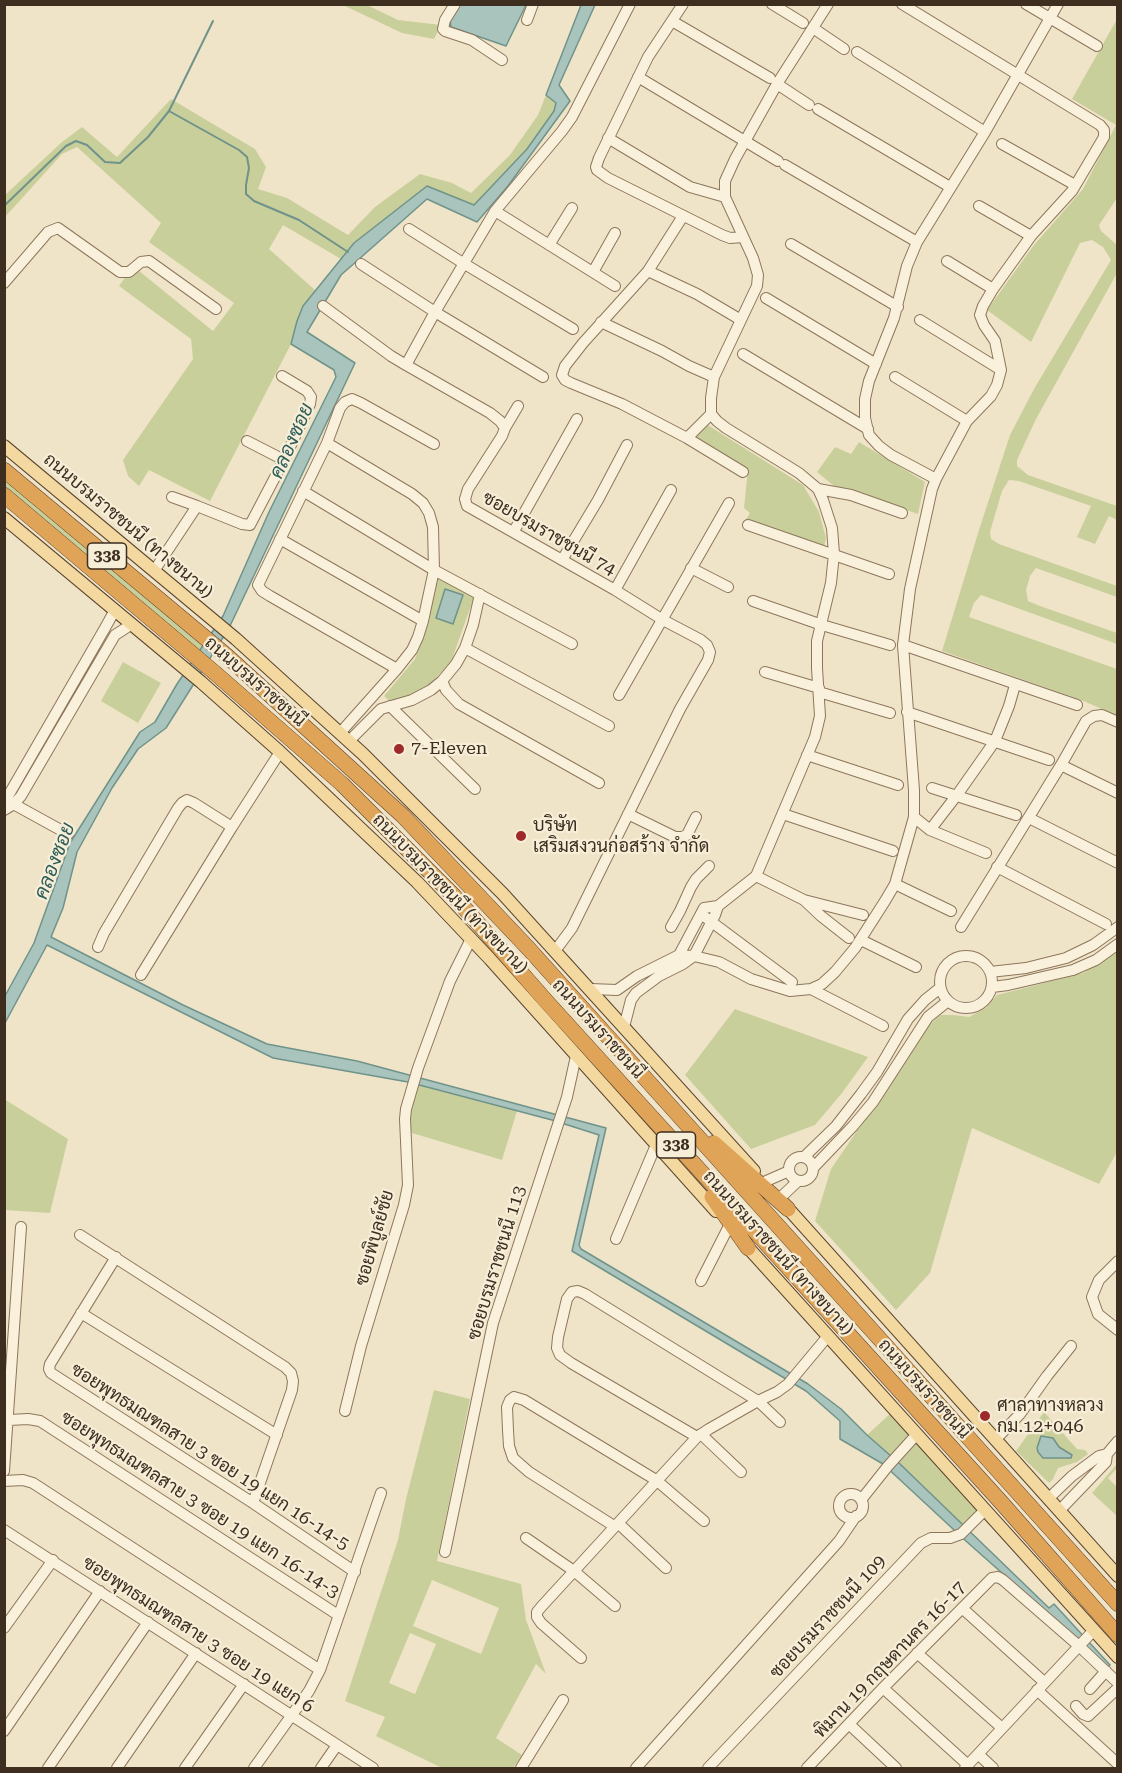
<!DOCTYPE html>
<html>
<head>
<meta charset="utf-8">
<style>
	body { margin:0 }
	#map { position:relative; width:1122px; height:1773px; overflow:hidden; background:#f0e4c8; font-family:"Roboto Serif",serif }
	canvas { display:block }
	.frame { position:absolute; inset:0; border:6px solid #3d2e20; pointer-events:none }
</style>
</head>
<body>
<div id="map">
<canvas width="1122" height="1773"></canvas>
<div class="frame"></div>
</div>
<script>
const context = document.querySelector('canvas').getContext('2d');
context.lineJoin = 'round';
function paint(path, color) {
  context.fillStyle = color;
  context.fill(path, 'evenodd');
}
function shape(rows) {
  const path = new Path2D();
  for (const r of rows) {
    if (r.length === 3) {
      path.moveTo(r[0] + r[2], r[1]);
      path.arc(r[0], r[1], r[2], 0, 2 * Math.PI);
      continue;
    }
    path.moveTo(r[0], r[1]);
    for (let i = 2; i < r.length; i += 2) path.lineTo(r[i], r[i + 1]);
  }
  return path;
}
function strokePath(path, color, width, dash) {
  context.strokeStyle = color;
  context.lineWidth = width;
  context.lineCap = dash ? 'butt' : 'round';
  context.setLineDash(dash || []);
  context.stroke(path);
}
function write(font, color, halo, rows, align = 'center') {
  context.font = font + ' "Roboto Serif",Sarabun,serif';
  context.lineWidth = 4.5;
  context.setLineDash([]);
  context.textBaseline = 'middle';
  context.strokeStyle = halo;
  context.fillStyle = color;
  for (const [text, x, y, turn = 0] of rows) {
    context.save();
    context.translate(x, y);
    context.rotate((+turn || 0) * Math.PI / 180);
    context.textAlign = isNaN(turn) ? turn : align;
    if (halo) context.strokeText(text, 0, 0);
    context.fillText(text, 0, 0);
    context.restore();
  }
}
paint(shape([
	[343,5,367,5,398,20,441,25,434,39,402,33],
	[1117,19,1117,198,1099,225,1101,231,1117,245,1117,273,1036,419,1017,460,1017,466,1028,475,1117,506,1117,520,1109,516,1095,544,1077,537,1091,506,1019,481,1009,480,1002,491,990,532,991,539,999,544,1117,586,1117,597,1036,568,1030,576,1026,590,1028,601,1040,606,1117,633,1117,644,981,595,974,603,969,617,1117,669,1117,716,1086,702,942,651,979,530,1010,435,1034,389,1111,260,1103,247,1092,240,1080,243,1031,342,987,310,1034,245,1083,189,1116,125,1072,99],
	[546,95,556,103,554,111,527,149,473,206,427,187,354,243,341,259,283,225,269,249,316,291,303,306,297,321,291,344,210,501,149,470,139,486,128,476,123,460,193,359,191,339,119,286,133,266,213,331,234,303,149,242,161,223,77,147,62,154,5,217,5,195,62,142,82,127,117,157,171,99,255,149,266,167,258,189,287,198,348,235,375,207,420,174,452,183,471,193,510,155,538,115],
	[706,424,803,485,819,512,826,538,824,547,743,524,750,513,744,508,748,469,696,440,697,434],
	[859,442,925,482,918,514,834,486,817,472,835,447,851,454],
	[4,477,205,642,198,652,5,490],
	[436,576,474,597,451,662,429,685,394,705,384,696,415,659,429,621],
	[123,662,161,683,138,723,101,701],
	[1117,951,1117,1152,1099,1184,972,1128,930,1273,896,1310,815,1221,831,1169,930,1024,940,1015,953,1015,969,1017,986,1008,997,995,1083,973],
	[735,1009,868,1057,842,1093,815,1125,751,1149,685,1075],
	[418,1085,517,1111,502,1160,412,1133,409,1126,409,1119],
	[4,1099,68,1139,50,1213,5,1210],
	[434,1390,470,1399,437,1561,521,1584,526,1620,546,1674,536,1664,496,1738,522,1755,513,1768,442,1768,376,1736,385,1717,345,1701,398,1540,406,1499],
	[432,1580,499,1608,481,1654,413,1626],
	[410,1633,436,1644,415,1694,389,1683],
	[1044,1412,1077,1449,1085,1450,1088,1454,1077,1462,1058,1468,1053,1479,1049,1483,1016,1451],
	[891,1413,979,1511,964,1526,867,1435],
	[1117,1464,1117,1468,1108,1478,1117,1487,1117,1516,1092,1493]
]), '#c9cf9b');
const water = shape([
	[459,5,526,5,506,46,451,27,450,20,459,5],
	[581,5,595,5,559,85,570,101,508,186,477,222,427,199,341,275,307,332,355,363,229,628,166,728,138,749,112,788,77,852,63,908,51,937,183,1005,267,1044,357,1061,606,1128,579,1245,581,1249,808,1384,841,1409,867,1435,900,1464,1049,1608,1054,1604,1110,1665,1108,1667,967,1542,883,1464,840,1439,840,1421,806,1391,572,1251,599,1135,552,1120,408,1082,273,1058,47,945,5,1023,5,996,34,943,70,843,140,732,155,722,177,684,223,616,269,512,336,377,334,370,291,344,297,321,303,306,354,243,427,186,474,205,527,149,554,111,556,103,546,95,581,5],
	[445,589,463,595,453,624,436,618,445,589],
	[1041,1436,1053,1438,1059,1447,1072,1455,1071,1458,1043,1458,1038,1452,1037,1448,1041,1436]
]);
paint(water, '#a9c4bc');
strokePath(water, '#6f938a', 1.5);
strokePath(shape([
	[169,111,239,150,247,157,249,168,246,185,246,194,254,201,299,220,348,252],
	[4,206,66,146,76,141,87,145,105,162,120,163,148,137,169,111,213,21]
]), '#6f938a', 2);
const minor = shape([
	[455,4,445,20,443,29,445,31,472,40,502,60],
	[683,4,648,57,599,158,596,167,597,170,608,178,722,235,730,238,743,237],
	[772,4,803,23],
	[1026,4,1097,46],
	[527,20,533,4],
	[672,21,770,78],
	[813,28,844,49],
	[857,52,985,132],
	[638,77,778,161],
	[777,84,809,105],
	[818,109,950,187],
	[608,138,690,187,725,197],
	[1002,144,1075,185],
	[785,165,917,242],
	[979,206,1031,236],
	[495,211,615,286],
	[683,216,648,271,583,343,565,366,562,375,565,380,571,383,622,404,687,438,743,472],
	[409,229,463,263,573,329],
	[791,244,898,307],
	[549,245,572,208],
	[947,261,993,289],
	[361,264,435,312,543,377],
	[648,271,697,294,741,320],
	[593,272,615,233],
	[4,283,48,232,58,228,120,272,129,272,141,262,149,261,216,309],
	[766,298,876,364],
	[323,306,391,356,406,365],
	[920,320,1001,370],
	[601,322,662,351,689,366,714,377],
	[743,354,868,429],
	[895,377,967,421],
	[505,428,518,406],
	[687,438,711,414],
	[247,441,284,460],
	[327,443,412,494,423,503,429,513,433,527,434,570,423,621,418,637,412,650,397,669,340,733],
	[936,479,891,455,879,446,869,435,865,418,865,399,869,381,894,318,907,266,917,242,985,132,1058,4],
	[818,489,851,495,902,513],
	[303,491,434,570,572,644],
	[172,497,197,506],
	[748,525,889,574],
	[514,531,577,419],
	[280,539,423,621],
	[562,560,598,500,627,445],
	[691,568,728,587],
	[154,571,197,506,242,524,250,525,284,460,310,404,311,397,307,391,282,376],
	[615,590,671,490],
	[753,601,822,625,890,645],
	[903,645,1077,705],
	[465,648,609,726],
	[397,669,270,596,262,591,258,585,327,443,340,408,345,402,352,399,361,403,434,444],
	[765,672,819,688],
	[442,681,446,690,459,704,599,783],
	[819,692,890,713],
	[619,695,729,503],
	[390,706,475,789],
	[907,712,1049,760],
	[1118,722,1102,715,1094,716,1086,721,1061,765,1118,793],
	[349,741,381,709,412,700,431,690,442,681,456,664,465,648,473,625,480,594],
	[807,755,898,785],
	[932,788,1016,815],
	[8,801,68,834],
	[4,803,105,628,115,610],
	[4,810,14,804,21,796,115,635,132,624],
	[628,814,675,837,682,837,687,835,696,817],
	[783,814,893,851],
	[914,817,930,830,986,853],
	[1029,818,1118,863],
	[930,830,957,795,995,741,1009,706,1015,685],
	[997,867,1106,924],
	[756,876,804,900,863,915],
	[895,884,951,911],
	[804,900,821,916,849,938],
	[705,917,792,982],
	[671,927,680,911,691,887,696,879,709,866],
	[961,927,1061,765],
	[861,940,916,967],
	[98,947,104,933,178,808,182,803,187,800,194,803,232,827,280,752],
	[555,951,572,928,680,709,708,660,710,652,707,645,701,640,663,620,615,590,467,506,465,499,468,489,502,436,505,428,500,421,490,413,406,365,435,312,495,211,562,131,572,117,630,4],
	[679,955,704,908,718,906,756,876,815,737,820,716,817,668,817,641,831,583,834,554,832,528,823,500,818,489,799,473,726,428,717,421,711,414,711,398,714,377,757,286,758,275,753,258,725,197,725,181,735,159,777,84,828,4],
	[966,982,26],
	[990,972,1026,968,1066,958,1093,945,1118,927],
	[141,975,232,827],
	[992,987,1008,985,1073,970,1096,960,1118,944],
	[590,989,617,990,637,976,679,955,694,956,719,962,751,979,790,991,811,989,822,984,835,972,855,948,885,901,895,884,914,817,914,790,903,645,910,589,932,489,936,479,967,421,991,396,997,385,1001,370,995,341,984,325,980,315,983,306,993,289,1031,236,1072,191,1104,137,1104,130,1100,125,902,4],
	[811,989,883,1026],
	[624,1027,631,1000,636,993,659,976,683,964,694,956,715,915,718,906],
	[804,1157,836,1126,861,1094,877,1072,908,1019,925,1000,940,988],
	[801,1169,12],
	[813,1168,853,1126,873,1102,928,1017,948,1001],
	[764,1182,789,1171],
	[779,1199,798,1181],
	[80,1235,285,1367,291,1373,293,1381,292,1390,253,1503],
	[616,1239,656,1145],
	[116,1257,50,1364,49,1369,51,1373,253,1503,355,1572],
	[1118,1261,1099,1280,1092,1297,1098,1314,1118,1330],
	[701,1281,729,1226],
	[81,1313,277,1435],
	[345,1411,361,1346,404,1205,408,1185,405,1119,406,1109,418,1068,450,981,471,939],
	[9,1420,28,1419,40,1421,338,1615],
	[701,1434,741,1472],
	[697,1437,571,1363,560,1355,557,1348,558,1337,567,1299,572,1292,578,1291,585,1294,758,1401,780,1422],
	[995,1440,1020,1414,1047,1376,1071,1346],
	[4,1471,21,1227],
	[4,1481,23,1480,33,1483,320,1670],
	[851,1506,12],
	[1048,1499,1072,1476,1099,1456,1107,1454],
	[861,1500,888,1466,917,1434],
	[1059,1511,1106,1462,1107,1454,1118,1441],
	[618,1523,666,1568],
	[614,1526,529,1472,513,1458,509,1446,508,1430,507,1407,510,1400,514,1397,524,1400,656,1480,704,1521],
	[4,1530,373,1768],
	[526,1538,574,1571,615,1606],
	[445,1552,493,1323,567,1097,576,1056],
	[962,1608,1044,1682],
	[4,1628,53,1560],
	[917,1653,1002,1728],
	[581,1658,541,1623,537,1617,537,1612,542,1606,697,1437,709,1429,758,1401,777,1392,788,1384,828,1336],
	[883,1688,968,1765],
	[1090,1689,1106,1671],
	[1037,1690,1118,1764],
	[1076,1706,1083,1714,1088,1716,1118,1688],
	[850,1725,896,1768],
	[4,1731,100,1591],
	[978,1754,993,1768],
	[48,1768,148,1622],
	[117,1768,196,1653],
	[185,1768,244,1684],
	[254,1768,309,1691,320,1670,381,1493],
	[321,1768,337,1745],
	[521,1768,563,1700],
	[636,1768,839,1541,856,1516],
	[708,1768,921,1543,931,1538,950,1538,961,1534,985,1510],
	[807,1768,883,1688,992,1578,998,1577,1003,1580,1079,1646,1118,1683],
	[965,1768,1094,1630]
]);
const major = shape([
	[4,446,236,639,363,754,503,894,754,1171],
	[4,518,201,682,280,752,417,882,490,959,716,1211],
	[784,1204,1118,1576],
	[743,1242,1118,1657]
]);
const highway = shape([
	[4,470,227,656,403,816,529,949,1118,1604],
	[4,495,215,673,342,784,454,896,546,1001,1000,1501,1118,1635],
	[714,1143,788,1209],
	[712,1197,748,1248]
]);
strokePath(minor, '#8d765c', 12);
strokePath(major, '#5b4430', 14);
strokePath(highway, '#5b4430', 16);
strokePath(minor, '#faf1dc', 10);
strokePath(major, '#f3d9a0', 12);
strokePath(highway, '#e0a458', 15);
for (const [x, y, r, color] of [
	[399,749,6,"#9e2a2b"],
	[521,836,6,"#9e2a2b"],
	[985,1416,6,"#9e2a2b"]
]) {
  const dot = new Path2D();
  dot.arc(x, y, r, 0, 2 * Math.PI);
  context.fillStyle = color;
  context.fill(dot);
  strokePath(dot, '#f7eed8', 2);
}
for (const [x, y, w] of [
	[107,556,39],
	[676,1145,39]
]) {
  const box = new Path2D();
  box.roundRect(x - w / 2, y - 13, w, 26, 4.5);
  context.fillStyle = '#f7eed8';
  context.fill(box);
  strokePath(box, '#3d2e20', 1.5);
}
write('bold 16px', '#3d2e20', null, [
	["338",107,556],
	["338",676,1145]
]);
write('18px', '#3d2e20', '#f7eed8', [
	["ถนนบรมราชชนนี (ทางขนาน)",128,526,40],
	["ซอยบรมราชชนนี 74",549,534,30],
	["ถนนบรมราชชนนี",255,682,41],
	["ถนนบรมราชชนนี (ทางขนาน)",450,894,46],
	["ถนนบรมราชชนนี",598,1029,48],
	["ซอยพิบูลย์ชัย",375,1238,-74],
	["ถนนบรมราชชนนี (ทางขนาน)",778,1253,48],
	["ซอยบรมราชชนนี 113",497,1263,-73],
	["ถนนบรมราชชนนี",924,1389,48],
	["ซอยพุทธมณฑลสาย 3 ซอย 19 แยก 16-14-5",210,1457,33],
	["ซอยพุทธมณฑลสาย 3 ซอย 19 แยก 16-14-3",200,1505,33],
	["ซอยบรมราชชนนี 109",828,1617,-47],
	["ซอยพุทธมณฑลสาย 3 ซอย 19 แยก 6",198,1635,33],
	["พิมาน 19 กฤษดานคร 16-17",890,1660,-46]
]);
write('18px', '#3d2e20', '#f7eed8', [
	["7-Eleven",411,749],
	["บริษัท",533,826],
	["เสริมสงวนก่อสร้าง จำกัด",533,847],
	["ศาลาทางหลวง",997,1406],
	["กม.12+046",997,1427]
], 'left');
write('italic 20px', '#2f5d5a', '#f7eed8', [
	["คลองซอย",292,441,-66],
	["คลองซอย",55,861,-69]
]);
</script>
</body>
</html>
